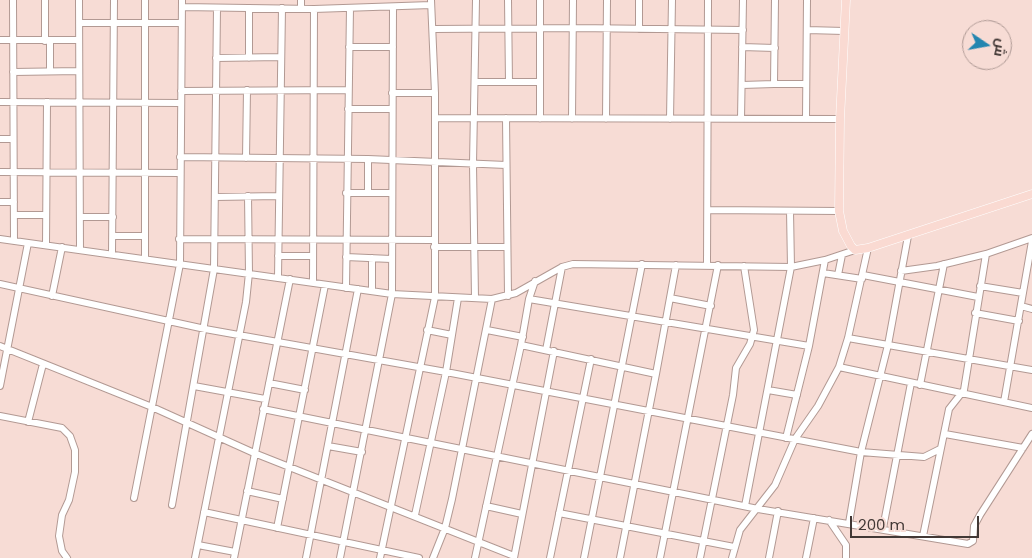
<!DOCTYPE html>
<html>
<head>
<meta charset="utf-8">
<style>
	body { margin:0 }
	#map { position:relative; width:1032px; height:558px; overflow:hidden; background:#f7dcd5; font-family:Poppins,Cairo,sans-serif }
	canvas { display:block }
	.north { position:absolute; left:962px; top:20px; width:50px; height:50px; box-sizing:border-box; background:#f7dcd5; border:1px solid #af9a95; border-radius:50%; rotate:102deg; font-size:14px; font-weight:700; line-height:20px; text-align:center; color:#423835 }
	.north::after { content:''; display:block; margin:auto; width:18px; height:22px; background:#2386b0; clip-path:polygon(50% 0,100% 100%,50% 72%,0 100%) }
	.scale { position:absolute; left:850px; top:516px; width:129px; height:22px; box-sizing:border-box; border:2px solid #423835; border-top:0; padding-left:6px; font-size:15px; line-height:18px; white-space:nowrap; color:#423835; -webkit-text-stroke:4px #f7dcd5; paint-order:stroke }
</style>
</head>
<body>
<div id="map">
<canvas width="1032" height="558"></canvas>
<div class="north">ش</div>
<div class="scale">200 m</div>
</div>
<script>
const context = document.querySelector('canvas').getContext('2d');
context.lineJoin = 'round';
function shape(rows) {
  const path = new Path2D();
  for (const r of rows) {
    path.moveTo(r[0], r[1]);
    for (let i = 2; i < r.length; i += 2) path.lineTo(r[i], r[i + 1]);
  }
  return path;
}
function strokePath(path, color, width, dash) {
  context.strokeStyle = color;
  context.lineWidth = width;
  context.lineCap = dash ? 'butt' : 'round';
  context.setLineDash(dash || []);
  context.stroke(path);
}
const minor = shape([
	[13,0,14,241],
	[79,0,80,249],
	[145,0,145,259],
	[301,0,301,8],
	[540,0,540,119],
	[639,0,639,29],
	[775,0,774,84,806,84],
	[182,7,314,9,431,5],
	[79,23,181,23],
	[434,29,574,28,743,30],
	[807,30,844,31],
	[0,40,79,40],
	[45,41,45,0],
	[50,41,50,71],
	[349,47,393,47],
	[742,47,775,48],
	[216,58,280,57],
	[249,58,249,8],
	[13,72,79,71],
	[475,82,509,82,508,0],
	[509,82,540,82],
	[742,85,774,84],
	[181,91,348,90],
	[392,93,435,93],
	[0,102,180,103],
	[348,109,392,109],
	[435,118,840,119],
	[506,118,508,296],
	[806,118,807,0],
	[572,119,573,0],
	[606,119,607,0],
	[670,119,672,0],
	[741,119,743,0],
	[0,139,13,139],
	[180,157,368,159,506,165],
	[246,158,247,90],
	[0,172,180,173],
	[346,193,392,193],
	[368,193,368,159],
	[215,197,279,196],
	[0,202,14,202],
	[708,210,839,211],
	[14,215,46,215],
	[80,217,113,217],
	[113,236,145,236],
	[0,239,392,294,492,299,516,293,562,267,573,264,791,267,825,260,855,250],
	[179,239,434,240],
	[46,245,47,102],
	[434,247,506,247],
	[112,254,114,0],
	[278,256,313,256],
	[346,257,391,259],
	[707,265,708,0],
	[901,271,937,266,986,254,1032,238],
	[823,273,862,279],
	[838,275,842,255],
	[863,275,978,297],
	[278,277,282,8],
	[313,283,314,9],
	[0,284,205,329,446,372,861,452,924,457,940,449],
	[980,286,1023,293],
	[346,288,350,8],
	[372,291,372,258],
	[52,296,62,247],
	[475,298,473,164,476,0],
	[670,298,711,306],
	[529,299,809,346],
	[1021,306,1032,309],
	[975,313,1019,321],
	[427,330,452,335],
	[487,330,523,337],
	[848,338,1032,370],
	[521,345,529,299,535,281],
	[0,346,152,407,254,453,514,556],
	[546,350,562,267],
	[839,367,1032,408],
	[656,374,676,265],
	[269,383,305,390],
	[920,385,944,264],
	[0,386,28,243],
	[194,386,265,399],
	[768,390,797,395],
	[1004,402,1032,241],
	[263,409,758,509,968,544,973,541,974,526,980,515,1032,434],
	[0,416,62,428,70,436,75,450,75,472,69,500,62,515,59,536,62,551,67,558],
	[28,422,43,364],
	[945,434,1023,448],
	[786,438,809,346,825,260],
	[328,446,362,452],
	[247,491,283,499],
	[134,498,180,264,182,0],
	[172,505,214,269,217,8],
	[486,506,522,514],
	[745,506,791,267,790,211],
	[204,512,419,558],
	[559,513,734,547],
	[415,515,446,372,458,298],
	[829,520,846,545,846,558],
	[849,523,861,452,888,345,908,236],
	[277,528,325,285],
	[883,528,911,383],
	[923,536,949,409,964,390,986,254],
	[198,545,235,552],
	[195,558,246,302,249,273,248,196],
	[234,558,290,279],
	[306,558,358,289],
	[340,558,392,294,393,7],
	[380,558,435,297,435,93,431,0],
	[433,558,445,528,452,499,492,299],
	[475,558,521,345,656,374,620,558],
	[514,558,554,351],
	[550,558,591,359],
	[584,558,642,264],
	[660,558,718,265],
	[700,558,733,395,736,368,750,344,754,330,744,266],
	[732,558,740,530,775,485,795,439,818,406,839,367,848,338,868,248],
	[769,558,778,511],
	[806,558,814,518]
]);
const major = shape([
	[846,0,840,119,839,211,843,231,851,246,855,250,868,248,1032,194]
]);
strokePath(minor, '#b29993', 8);
strokePath(major, '#fff', 9);
strokePath(minor, '#fff', 6);
strokePath(major, '#fadad2', 8);
</script>
</body>
</html>
